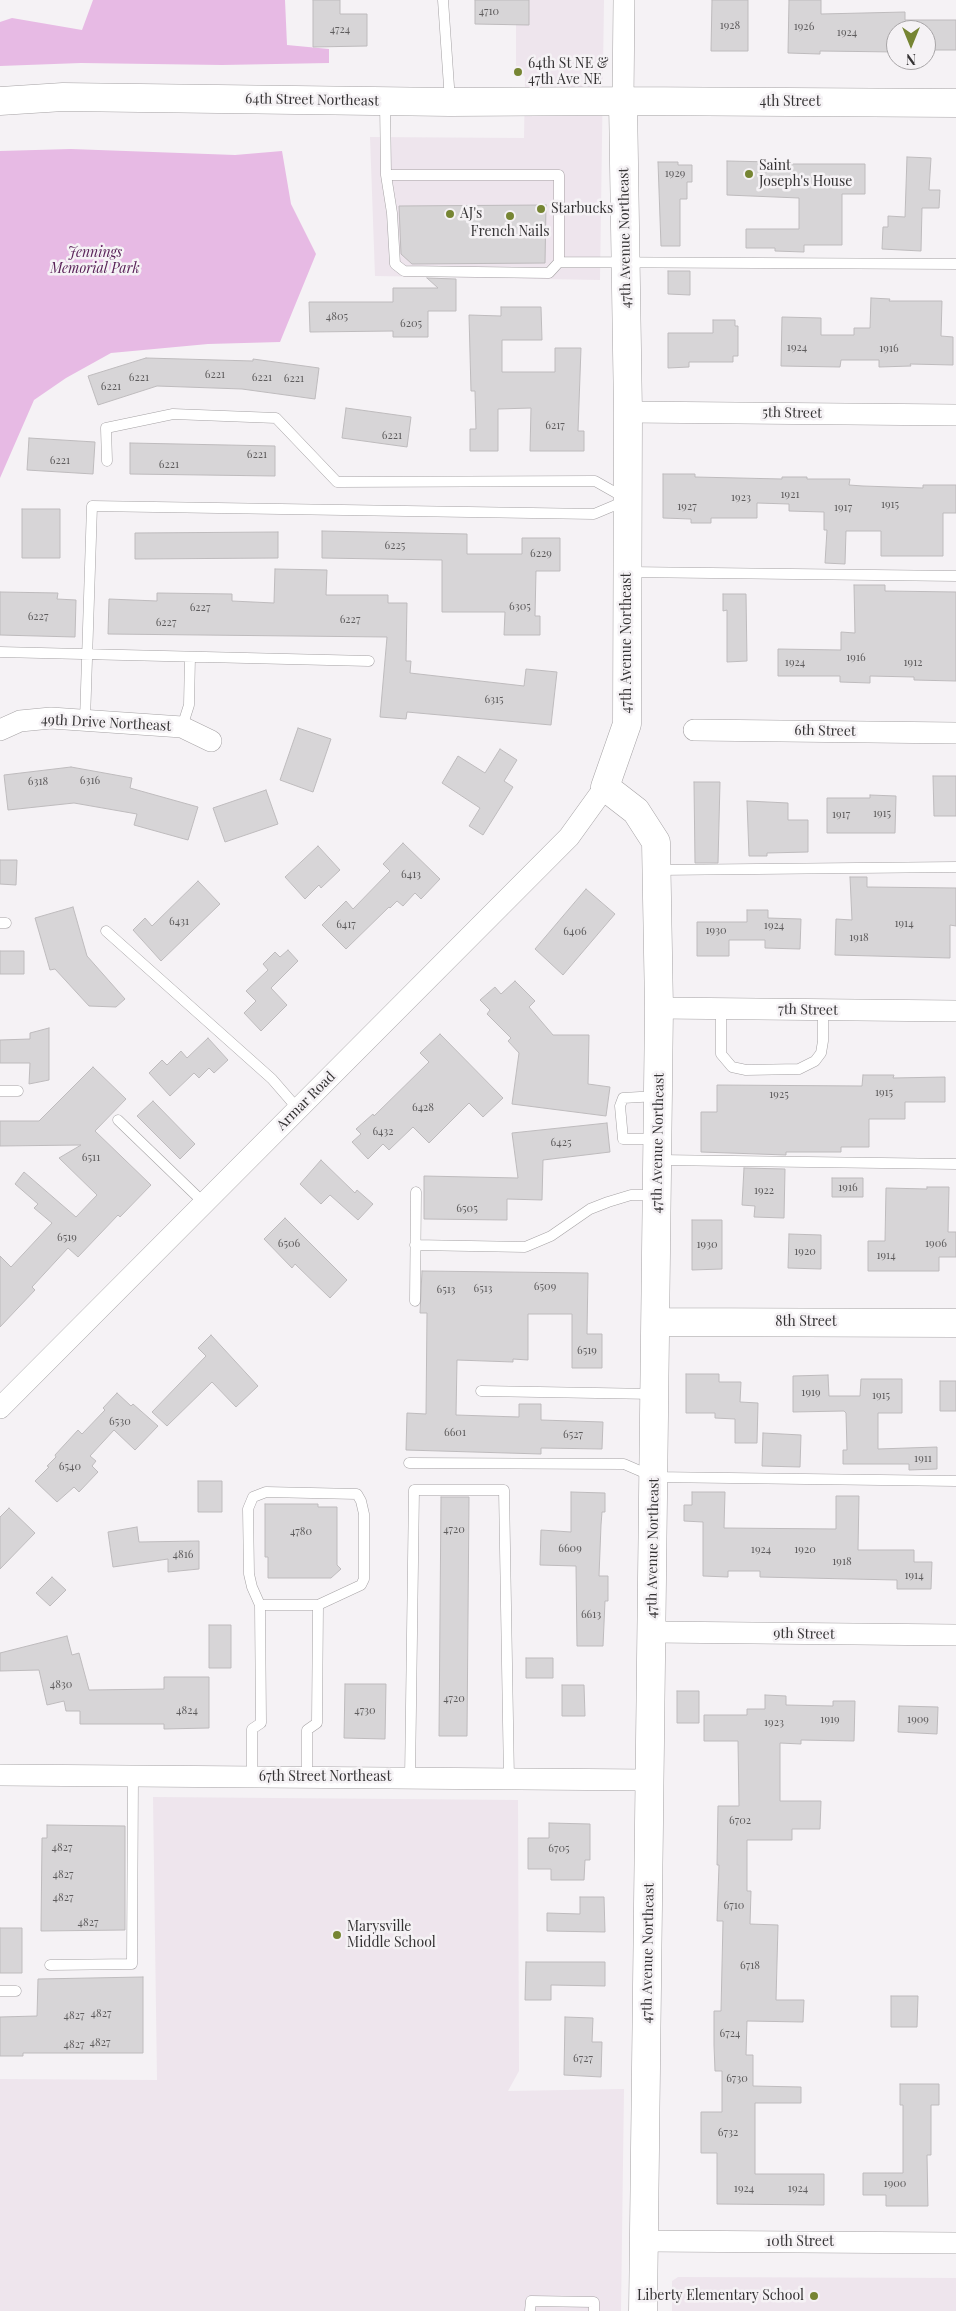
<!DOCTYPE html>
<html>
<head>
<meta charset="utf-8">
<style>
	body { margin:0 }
	#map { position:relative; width:956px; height:2311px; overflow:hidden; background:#f5f2f5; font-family:"Playfair Display",serif }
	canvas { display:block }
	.north { position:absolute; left:886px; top:20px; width:50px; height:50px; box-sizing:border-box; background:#f5f2f5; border:1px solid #a8a5a7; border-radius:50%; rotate:180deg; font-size:14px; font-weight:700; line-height:20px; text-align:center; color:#343233 }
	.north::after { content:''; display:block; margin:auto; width:18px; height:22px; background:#768533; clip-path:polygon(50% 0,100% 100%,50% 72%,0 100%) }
</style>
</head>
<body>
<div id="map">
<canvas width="956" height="2311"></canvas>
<div class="north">N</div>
</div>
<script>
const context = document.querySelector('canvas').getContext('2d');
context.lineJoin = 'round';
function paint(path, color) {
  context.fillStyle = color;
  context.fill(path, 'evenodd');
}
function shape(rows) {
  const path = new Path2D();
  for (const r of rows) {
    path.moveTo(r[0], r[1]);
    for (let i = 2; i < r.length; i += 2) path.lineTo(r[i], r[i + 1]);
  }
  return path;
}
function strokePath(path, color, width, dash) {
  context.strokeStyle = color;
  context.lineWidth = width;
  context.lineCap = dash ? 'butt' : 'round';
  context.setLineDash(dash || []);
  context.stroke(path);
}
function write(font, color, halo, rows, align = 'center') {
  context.font = font + ' "Playfair Display",serif';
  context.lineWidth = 5;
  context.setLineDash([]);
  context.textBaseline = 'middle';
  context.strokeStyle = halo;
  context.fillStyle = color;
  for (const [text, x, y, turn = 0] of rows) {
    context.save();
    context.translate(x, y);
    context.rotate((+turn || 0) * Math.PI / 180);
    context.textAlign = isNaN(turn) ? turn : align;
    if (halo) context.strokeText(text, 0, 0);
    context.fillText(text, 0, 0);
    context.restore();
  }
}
paint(shape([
	[516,0,604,0,600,280,375,276,370,137,524,138,525,77,516,67],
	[153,1797,518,1800,519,2071,508,2091,624,2089,621,2311,0,2311,0,2079,157,2080],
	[678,2277,956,2278,956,2311,672,2311,672,2281]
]), '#eee5ed');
paint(shape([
	[93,0,285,0,287,45,329,49,329,63,222,65,81,63,0,66,0,22,12,18,82,30],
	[71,149,235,155,282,151,291,204,316,254,280,342,208,344,111,353,66,378,34,400,0,478,0,151]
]), '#e7bae4');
const building = shape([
	[313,0,340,0,340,14,367,14,367,46,313,47,313,0],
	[475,0,529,0,529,25,475,24,475,0],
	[712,0,748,0,748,51,711,51,712,0],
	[789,0,821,0,821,14,905,12,905,20,956,20,956,50,926,50,926,30,896,30,896,52,820,51,820,54,788,53,789,0],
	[907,157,931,158,929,190,940,190,939,208,922,208,921,251,882,249,883,227,888,227,888,216,905,217,907,157],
	[727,161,772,162,772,164,865,164,865,194,842,194,842,245,804,245,804,252,775,251,775,248,746,248,746,229,799,229,799,198,727,195,727,161],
	[658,162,678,162,678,165,692,165,692,182,687,182,687,199,680,199,680,246,661,246,658,162],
	[546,205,545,263,412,264,401,254,399,206,546,205],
	[668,271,690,271,690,295,668,294,668,271],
	[427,278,456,279,456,311,428,311,428,337,393,337,393,331,310,332,309,302,393,302,393,288,438,288,427,278],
	[871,298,890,299,889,301,942,301,941,336,953,337,953,365,910,364,911,366,879,367,879,360,841,360,840,367,781,366,782,317,821,318,821,335,854,335,854,328,870,328,871,298],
	[501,307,541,307,542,340,502,340,502,372,555,372,555,348,581,348,578,431,584,431,584,451,530,451,531,408,498,409,498,451,470,451,470,429,476,429,475,391,471,391,469,315,501,316,501,307],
	[713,320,735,320,735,326,738,326,738,356,733,356,733,362,689,362,689,367,668,368,668,333,713,333,713,320],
	[146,358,253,361,253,359,319,368,315,399,242,389,157,386,98,405,88,376,146,358],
	[346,408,411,417,407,447,342,438,346,408],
	[29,438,95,442,93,474,27,470,29,438],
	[130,443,275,446,275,476,130,474,130,443],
	[663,474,695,474,695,477,782,479,782,477,807,477,807,479,850,479,849,485,863,486,923,488,923,485,956,485,956,513,943,513,943,556,881,556,881,531,846,531,845,564,825,563,827,530,824,530,824,512,789,511,789,504,757,503,757,518,711,518,711,523,691,523,691,519,663,518,663,474],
	[22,509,60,509,60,558,22,558,22,509],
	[322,531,467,534,467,554,522,554,522,538,560,538,560,571,536,571,535,616,540,616,540,635,504,635,505,612,442,612,442,560,322,558,322,531],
	[278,532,278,558,135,559,135,533,278,532],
	[275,569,327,570,326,595,388,595,388,603,407,603,406,661,411,661,410,673,524,686,526,669,557,672,551,725,407,712,406,719,380,717,387,637,108,634,109,599,157,601,157,593,232,594,232,601,274,603,275,569],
	[854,585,885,585,885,591,956,592,956,681,914,680,914,677,870,676,870,683,840,682,840,676,778,676,778,649,841,650,841,632,855,633,854,585],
	[0,592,58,593,57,599,76,600,75,637,0,635,0,592],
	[723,594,746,594,747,661,727,662,727,610,723,611,723,594],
	[298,728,331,739,313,792,280,780,298,728],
	[500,749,517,760,504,781,513,787,483,835,469,826,480,808,442,783,458,756,485,773,500,749],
	[71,767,132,778,130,788,198,807,188,840,134,825,137,814,74,803,8,810,4,775,71,767],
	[933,776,956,776,956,816,934,816,933,776],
	[694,782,720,782,718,863,695,863,694,782],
	[266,790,278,824,225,842,213,808,266,790],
	[870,795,896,796,895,833,827,833,827,798,870,798,870,795],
	[747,801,788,803,788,820,808,820,808,852,767,853,767,856,749,856,747,801],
	[403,843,440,879,421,899,415,893,403,906,397,901,390,908,389,907,346,949,322,925,346,901,353,909,390,871,383,864,403,843],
	[318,846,340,870,321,888,319,885,305,899,285,877,318,846],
	[0,860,17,860,16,885,0,884,0,860],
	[850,877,867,877,867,887,956,888,956,926,950,925,950,958,835,955,836,919,852,920,850,877],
	[198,881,220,904,161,961,133,930,145,918,152,926,198,881],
	[586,889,615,914,563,975,535,949,586,889],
	[73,907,87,956,125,999,116,1007,89,1006,55,969,50,970,35,918,73,907],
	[747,910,768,910,768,918,801,919,800,949,765,948,765,940,729,940,729,956,697,956,697,922,747,922,747,910],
	[288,950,298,961,271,988,287,1005,261,1031,244,1013,256,1001,246,991,268,970,263,964,275,952,280,957,288,950],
	[0,951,24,951,24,974,0,974,0,951],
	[515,981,535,1001,529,1007,553,1035,589,1035,588,1084,610,1087,606,1116,512,1104,519,1053,508,1041,511,1038,487,1014,490,1010,480,1000,495,987,501,994,515,981],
	[49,1028,49,1080,29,1084,30,1063,0,1063,0,1040,30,1039,30,1033,49,1028],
	[440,1034,503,1098,483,1117,469,1103,429,1143,413,1127,389,1150,383,1144,368,1159,352,1142,361,1134,356,1129,373,1114,374,1116,429,1062,420,1053,440,1034],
	[208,1038,228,1060,214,1073,209,1068,199,1078,194,1073,170,1096,149,1073,162,1060,167,1065,181,1051,187,1058,208,1038],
	[93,1067,126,1099,95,1131,151,1185,120,1217,118,1215,78,1257,68,1248,32,1287,35,1290,0,1327,0,1256,11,1267,52,1223,34,1208,38,1204,15,1184,24,1172,76,1217,97,1195,59,1158,81,1145,0,1146,0,1121,39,1121,93,1067],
	[863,1075,894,1075,893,1078,945,1077,945,1102,905,1102,905,1119,869,1119,869,1147,841,1147,841,1152,786,1152,786,1155,701,1152,701,1112,717,1112,717,1085,862,1086,863,1075],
	[153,1101,195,1144,180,1159,137,1116,153,1101],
	[607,1123,610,1152,543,1160,542,1200,507,1199,507,1220,424,1219,424,1176,518,1178,512,1133,607,1123],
	[321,1160,355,1193,357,1190,373,1204,358,1220,330,1195,321,1204,300,1184,321,1160],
	[744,1168,785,1169,784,1218,754,1217,755,1206,742,1205,744,1168],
	[832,1178,863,1178,863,1197,832,1197,832,1178],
	[927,1187,949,1187,948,1232,956,1232,956,1257,939,1257,939,1271,868,1271,868,1241,885,1241,886,1188,927,1189,927,1187],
	[285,1218,347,1280,330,1298,295,1264,292,1268,264,1239,285,1218],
	[692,1220,722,1220,722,1269,692,1270,692,1220],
	[789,1234,821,1235,821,1269,788,1268,789,1234],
	[422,1271,588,1273,587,1334,602,1334,602,1368,572,1368,572,1314,528,1314,528,1360,513,1359,513,1362,457,1360,456,1415,519,1417,519,1404,541,1404,541,1420,603,1422,602,1449,541,1448,541,1454,406,1450,407,1413,426,1414,427,1313,420,1313,422,1271],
	[211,1335,258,1386,236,1407,212,1382,167,1426,152,1412,206,1356,198,1348,211,1335],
	[686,1374,719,1374,719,1382,741,1382,740,1402,758,1403,757,1443,735,1443,735,1419,715,1418,715,1413,686,1413,686,1374],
	[828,1375,829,1396,860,1396,861,1379,902,1379,902,1413,878,1413,878,1449,937,1447,937,1469,909,1470,909,1464,843,1464,843,1450,847,1450,846,1413,844,1411,793,1412,793,1376,828,1375],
	[940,1381,956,1381,956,1411,940,1411,940,1381],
	[117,1393,131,1406,133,1404,158,1426,135,1450,114,1430,90,1456,96,1461,92,1466,98,1472,79,1492,74,1487,57,1502,35,1481,49,1467,47,1466,56,1457,55,1455,78,1430,82,1434,105,1410,103,1408,117,1393],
	[763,1433,801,1435,800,1467,762,1466,763,1433],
	[198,1481,222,1481,222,1512,198,1512,198,1481],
	[571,1492,605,1493,605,1512,602,1512,601,1525,599,1576,608,1576,608,1601,605,1601,603,1646,577,1646,576,1566,540,1565,541,1530,571,1532,571,1492],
	[692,1492,725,1492,724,1528,836,1529,836,1496,859,1496,858,1550,914,1550,914,1562,932,1562,931,1589,897,1589,897,1580,760,1577,760,1571,728,1571,728,1577,703,1576,703,1522,684,1521,684,1505,692,1505,692,1492],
	[441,1497,469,1497,467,1736,439,1736,441,1497],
	[265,1504,318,1504,318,1507,337,1507,337,1565,341,1569,331,1578,268,1578,268,1557,265,1557,265,1504],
	[9,1508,35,1533,0,1569,0,1517,9,1508],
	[137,1527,139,1542,199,1541,199,1569,168,1572,168,1559,113,1567,108,1532,137,1527],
	[52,1577,66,1590,50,1606,36,1593,52,1577],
	[209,1625,231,1625,231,1668,209,1668,209,1625],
	[67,1636,72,1655,79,1653,89,1690,164,1689,164,1677,209,1677,209,1728,164,1729,164,1724,80,1724,80,1711,66,1711,64,1701,47,1705,39,1670,0,1671,0,1653,67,1636],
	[526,1658,553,1658,553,1678,526,1678,526,1658],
	[345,1684,386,1684,385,1739,344,1738,345,1684],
	[562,1685,584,1685,585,1716,562,1716,562,1685],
	[677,1691,699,1691,699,1723,677,1723,677,1691],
	[765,1695,786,1696,786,1705,833,1706,833,1701,855,1701,854,1741,801,1740,801,1744,780,1743,780,1801,821,1801,820,1829,792,1829,792,1840,747,1840,747,1891,751,1891,750,1924,778,1925,776,2000,804,2000,803,2022,747,2021,746,2055,753,2055,753,2086,801,2087,801,2103,755,2103,755,2174,824,2174,824,2205,717,2204,717,2153,701,2153,701,2112,722,2112,722,2071,715,2071,714,2045,714,2011,721,2011,723,1921,717,1921,719,1865,717,1865,718,1806,739,1806,738,1741,704,1741,704,1715,747,1715,747,1709,765,1709,765,1695],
	[899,1706,938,1707,937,1734,898,1732,899,1706],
	[549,1823,590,1824,590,1860,585,1860,584,1880,551,1880,551,1869,528,1869,528,1838,549,1838,549,1823],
	[47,1825,125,1826,125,1930,41,1931,42,1838,47,1838,47,1825],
	[580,1897,604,1897,605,1932,547,1931,547,1913,580,1914,580,1897],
	[0,1928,22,1928,22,1973,0,1973,0,1928],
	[526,1962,605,1962,605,1986,551,1985,551,2000,525,2000,526,1962],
	[143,1977,143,2053,23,2053,23,2056,0,2056,0,2017,37,2016,38,1979,143,1977],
	[891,1996,918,1996,917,2027,891,2027,891,1996],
	[565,2017,593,2018,592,2042,602,2042,601,2077,564,2075,565,2017],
	[900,2084,939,2084,939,2105,931,2105,931,2155,927,2155,928,2206,886,2206,886,2195,863,2195,863,2173,903,2173,903,2105,900,2105,900,2084]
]);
paint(building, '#d7d5d7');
strokePath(building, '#bebbbd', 1);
const lane = shape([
	[443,0,450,101],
	[385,103,386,175,559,175,559,262,956,264],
	[386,175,392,213,395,264,404,271,549,273,559,262],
	[107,461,106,428,173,414,276,418,337,482,595,481,625,498],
	[629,572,956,576],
	[0,652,369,661],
	[85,720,92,506,594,514,625,501],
	[182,727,189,705,190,657],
	[657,870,956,867],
	[0,923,6,923],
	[106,931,272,1079,298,1109],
	[721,1009,721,1054,732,1067,746,1070,799,1069,815,1061,821,1053,823,1041,823,1010],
	[0,1091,18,1091],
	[118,1120,204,1203],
	[657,1139,623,1139,620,1106,623,1098,657,1096],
	[659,1160,956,1164],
	[415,1245,525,1247,551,1236,590,1209,608,1202,631,1195,656,1195],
	[415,1301,416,1192],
	[481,1391,654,1394],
	[409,1463,624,1464,654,1477,956,1481],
	[260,1605,252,1587,249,1574,248,1509,253,1497,266,1492,357,1494,361,1501,364,1514,364,1579,361,1585,318,1605],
	[252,1777,252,1729,261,1723,260,1605,318,1605,317,1723,307,1730,307,1777],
	[410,1778,414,1490,504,1490,509,1779],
	[50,1965,132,1964,133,1776],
	[0,1991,16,1991],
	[530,2311,531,2301,594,2302,594,2311]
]);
const street = shape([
	[623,101,624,0],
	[628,412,956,415],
	[0,730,20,721,51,718,182,727,211,741],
	[694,730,956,733],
	[659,1008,956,1011],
	[0,1408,569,837,605,787],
	[652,1632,956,1635],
	[0,1775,650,1780],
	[644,2241,956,2243]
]);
const secondary = shape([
	[0,101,63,97,450,102,623,101,956,103],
	[623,101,628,412,627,724,605,787,636,811,656,842,659,1008,643,2311],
	[656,1322,956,1323]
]);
strokePath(lane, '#a5a2a4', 11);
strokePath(street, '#a5a2a4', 22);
strokePath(secondary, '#a5a2a4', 29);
strokePath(lane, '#fff', 10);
strokePath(street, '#fff', 21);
strokePath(secondary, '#fff', 28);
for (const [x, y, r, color] of [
	[518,72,5,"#768533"],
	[749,174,5,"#768533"],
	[541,209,5,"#768533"],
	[450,214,5,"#768533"],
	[510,216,5,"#768533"],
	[337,1935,5,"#768533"],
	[814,2296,5,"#768533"]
]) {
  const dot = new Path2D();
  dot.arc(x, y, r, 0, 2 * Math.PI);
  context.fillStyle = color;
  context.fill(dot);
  strokePath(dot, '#f5f2f5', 2);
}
write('11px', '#5d5b5c', null, [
	["4710",489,12],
	["1928",730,26],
	["1926",804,27],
	["4724",340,30],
	["1924",847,33],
	["1929",675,174],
	["4805",337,317],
	["6205",411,324],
	["1924",797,348],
	["1916",889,349],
	["6221",215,375],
	["6221",139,378],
	["6221",262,378],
	["6221",294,379],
	["6221",111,387],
	["6217",555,426],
	["6221",392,436],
	["6221",257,455],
	["6221",60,461],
	["6221",169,465],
	["1921",790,495],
	["1923",741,498],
	["1915",890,505],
	["1927",687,507],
	["1917",843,508],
	["6225",395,546],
	["6229",541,554],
	["6305",520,607],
	["6227",200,608],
	["6227",38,617],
	["6227",350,620],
	["6227",166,623],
	["1916",856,658],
	["1924",795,663],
	["1912",913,663],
	["6315",494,700],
	["6316",90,781],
	["6318",38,782],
	["1915",882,814],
	["1917",841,815],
	["6413",411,875],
	["6431",179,922],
	["1914",904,924],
	["6417",346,925],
	["1924",774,926],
	["1930",716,931],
	["6406",575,932],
	["1918",859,938],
	["1915",884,1093],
	["1925",779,1095],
	["6428",423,1108],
	["6432",383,1132],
	["6425",561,1143],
	["6511",91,1158],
	["1916",848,1188],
	["1922",764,1191],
	["6505",467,1209],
	["6519",67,1238],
	["6506",289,1244],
	["1906",936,1244],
	["1930",707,1245],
	["1920",805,1252],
	["1914",886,1256],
	["6509",545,1287],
	["6513",483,1289],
	["6513",446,1290],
	["6519",587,1351],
	["1919",811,1393],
	["1915",881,1396],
	["6530",120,1422],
	["6601",455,1433],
	["6527",573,1435],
	["1911",923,1459],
	["6540",70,1467],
	["4720",454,1530],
	["4780",301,1532],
	["6609",570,1549],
	["1924",761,1550],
	["1920",805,1550],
	["4816",183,1555],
	["1918",842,1562],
	["1914",914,1576],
	["6613",591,1615],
	["4830",61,1685],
	["4720",454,1699],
	["4824",187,1711],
	["4730",365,1711],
	["1919",830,1720],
	["1909",918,1720],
	["1923",774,1723],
	["6702",740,1821],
	["4827",62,1848],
	["6705",559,1849],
	["4827",63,1875],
	["4827",63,1898],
	["6710",734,1906],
	["4827",88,1923],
	["6718",750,1966],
	["4827",101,2014],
	["4827",74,2016],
	["6724",730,2034],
	["4827",100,2043],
	["4827",74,2045],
	["6727",583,2059],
	["6730",737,2079],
	["6732",728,2133],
	["1900",895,2184],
	["1924",744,2189],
	["1924",798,2189]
]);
write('14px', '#343233', '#f5f2f5', [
	["64th St NE &",528,64],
	["47th Ave NE",528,80],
	["Saint",759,166],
	["Joseph's House",759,182],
	["Starbucks",551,209],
	["AJ's",460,214],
	["French Nails",510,232,"center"],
	["Marysville",347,1927],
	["Middle School",347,1943],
	["Liberty Elementary School",804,2296,"right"]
], 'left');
write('14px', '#343233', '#f5f2f5', [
	["64th Street Northeast",312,100,1],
	["4th Street",790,102],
	["47th Avenue Northeast",625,238,-91],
	["5th Street",792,413,1],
	["47th Avenue Northeast",627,643,-90],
	["49th Drive Northeast",106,723,3],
	["6th Street",825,731,1],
	["7th Street",808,1010,1],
	["Armar Road",306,1101,-45],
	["47th Avenue Northeast",658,1143,-89],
	["8th Street",806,1322],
	["47th Avenue Northeast",653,1548,-89],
	["9th Street",804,1634,1],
	["67th Street Northeast",325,1777],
	["47th Avenue Northeast",648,1953,-89],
	["10th Street",800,2242]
]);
write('italic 14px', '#592258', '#f5f2f5', [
	["Jennings",95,253],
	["Memorial Park",95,269]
]);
</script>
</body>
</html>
